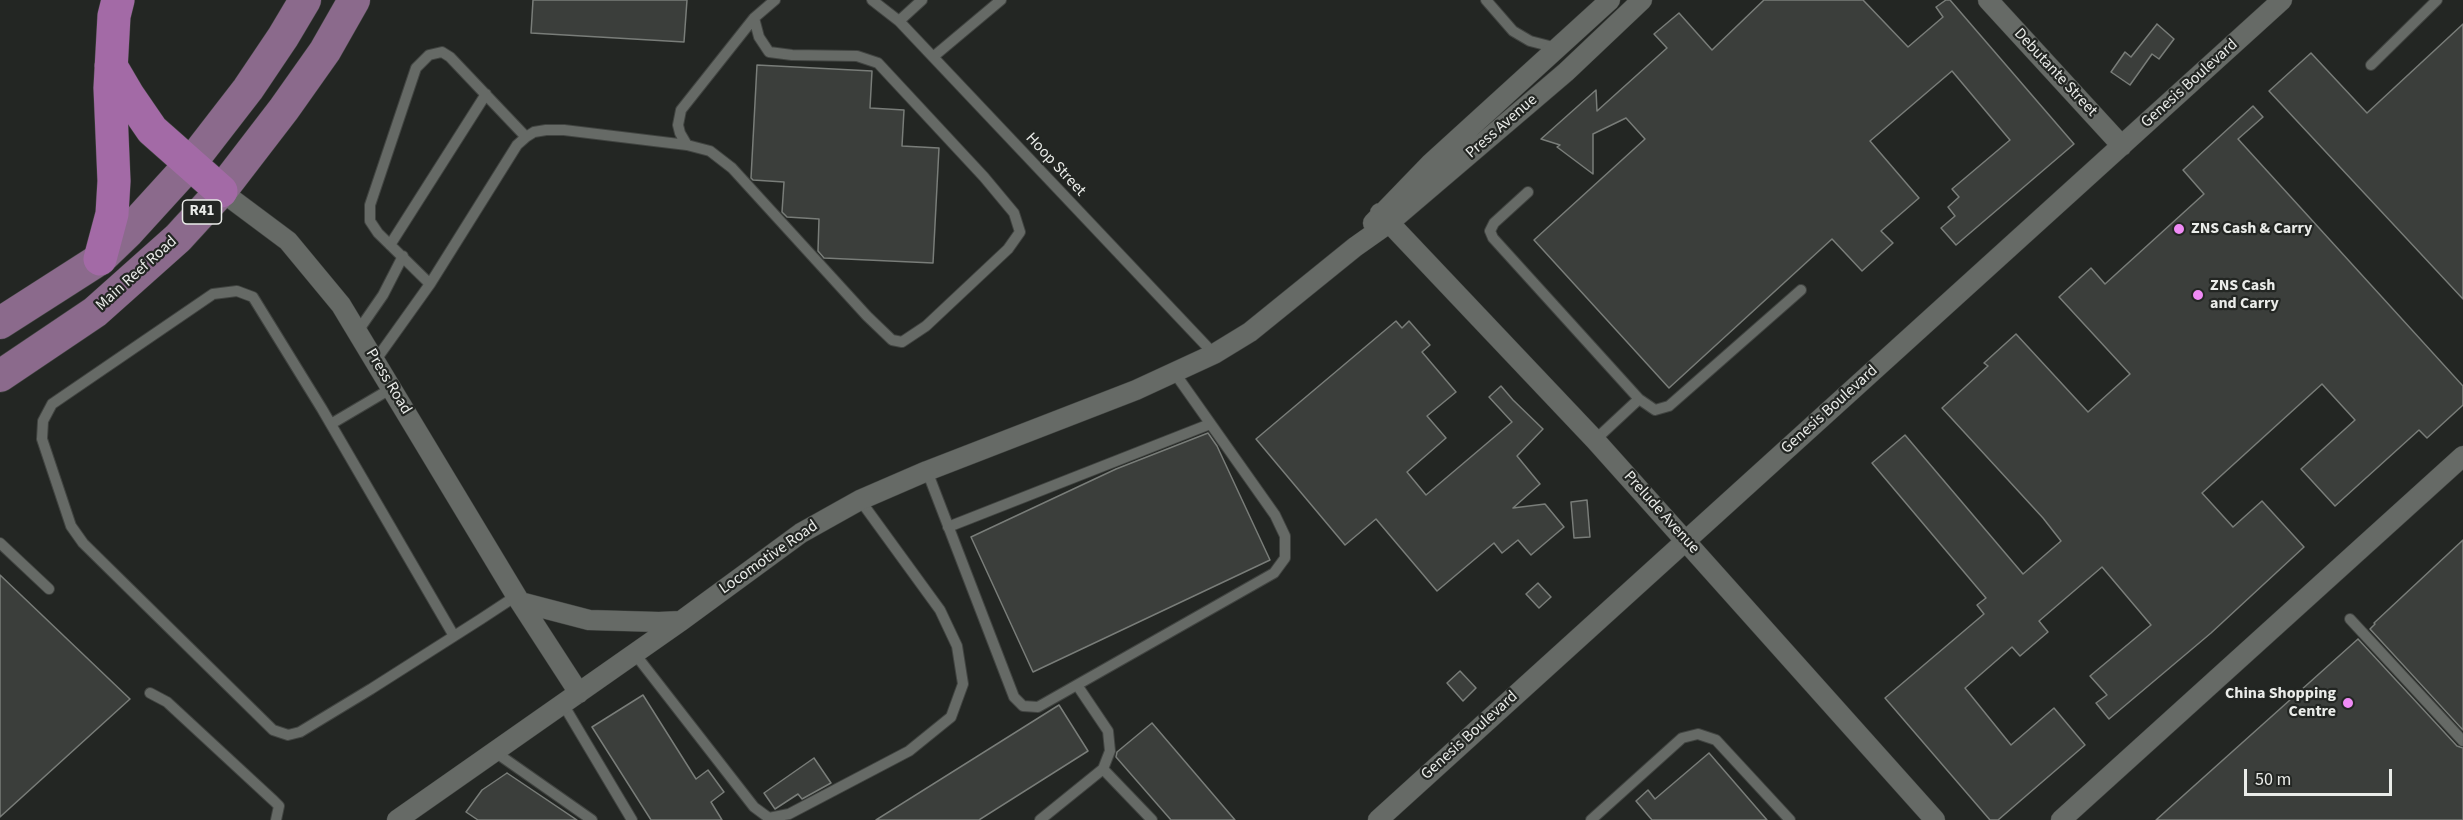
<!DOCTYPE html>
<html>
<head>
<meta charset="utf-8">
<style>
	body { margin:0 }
	#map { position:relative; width:2463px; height:820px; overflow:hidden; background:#232623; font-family:"Source Sans 3",sans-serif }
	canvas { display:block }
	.scale { position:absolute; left:2244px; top:769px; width:148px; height:27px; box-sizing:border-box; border:3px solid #eaece9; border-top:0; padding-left:8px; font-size:18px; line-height:21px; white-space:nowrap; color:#eaece9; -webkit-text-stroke:4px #232623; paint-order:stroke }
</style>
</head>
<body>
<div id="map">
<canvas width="2463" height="820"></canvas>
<div class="scale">50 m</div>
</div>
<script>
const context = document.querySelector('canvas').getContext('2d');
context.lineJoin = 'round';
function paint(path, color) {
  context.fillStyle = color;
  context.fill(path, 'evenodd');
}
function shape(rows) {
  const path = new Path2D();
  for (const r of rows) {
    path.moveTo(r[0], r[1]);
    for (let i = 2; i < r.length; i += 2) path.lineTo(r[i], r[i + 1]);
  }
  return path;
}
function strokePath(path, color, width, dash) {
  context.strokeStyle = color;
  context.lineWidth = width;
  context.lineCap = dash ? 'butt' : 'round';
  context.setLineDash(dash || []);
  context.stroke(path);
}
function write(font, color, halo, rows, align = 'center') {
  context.font = font + ' "Source Sans 3",sans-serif';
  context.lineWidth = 4.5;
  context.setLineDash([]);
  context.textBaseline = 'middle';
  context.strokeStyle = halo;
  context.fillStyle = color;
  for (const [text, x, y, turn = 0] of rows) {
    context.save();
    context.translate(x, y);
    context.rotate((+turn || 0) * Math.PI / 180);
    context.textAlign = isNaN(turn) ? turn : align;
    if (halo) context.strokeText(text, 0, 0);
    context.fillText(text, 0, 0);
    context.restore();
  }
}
const building = shape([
	[533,0,687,0,684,42,531,33,533,0],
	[1764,0,1863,0,1908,47,1943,17,1936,7,1946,0,1950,0,2074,144,1956,245,1941,228,1955,216,1948,207,1959,197,1952,189,2010,140,1952,71,1870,141,1919,198,1881,231,1893,243,1862,271,1832,239,1669,388,1534,240,1645,139,1626,118,1593,134,1593,174,1557,147,1560,145,1541,139,1596,90,1597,111,1667,48,1654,34,1679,13,1712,50,1764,0],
	[2157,24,2174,39,2159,59,2152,54,2130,85,2111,72,2125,52,2131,57,2157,24],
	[2463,24,2463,299,2269,91,2311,53,2367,113,2463,24],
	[757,65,872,71,870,108,904,110,902,146,939,148,933,263,824,258,818,251,819,219,787,217,782,212,784,182,753,180,751,178,757,65],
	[2253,106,2263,117,2238,139,2463,386,2463,405,2427,438,2419,430,2335,506,2301,469,2355,420,2322,384,2202,493,2233,527,2262,501,2304,547,2211,633,2109,719,2096,703,2107,695,2090,676,2151,625,2102,567,2039,621,2048,632,2020,656,2012,647,1965,688,2011,745,2054,708,2085,745,1998,820,1990,820,1885,698,1984,614,1977,605,1986,598,1872,463,1905,435,2023,574,2061,541,2043,518,1942,408,1988,366,1984,363,2016,334,2088,412,2130,374,2059,297,2091,268,2105,284,2204,194,2183,170,2253,106],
	[1396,321,1402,328,1409,321,1430,345,1422,352,1456,392,1427,416,1446,438,1407,472,1426,495,1512,422,1489,397,1501,386,1513,400,1543,429,1517,456,1540,484,1513,508,1545,504,1564,527,1531,555,1518,540,1502,553,1494,543,1437,591,1376,519,1345,545,1256,439,1396,321],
	[1208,433,1217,446,1270,560,1033,672,971,537,1116,469,1208,433],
	[1587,500,1590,537,1574,538,1571,502,1587,500],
	[2463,540,2463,730,2370,629,2375,624,2374,623,2463,540],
	[0,575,130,699,0,817,0,575],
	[1538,583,1551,597,1539,608,1526,594,1538,583],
	[2358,639,2457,746,2463,748,2463,820,2156,820,2358,639],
	[1460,671,1476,688,1463,701,1447,683,1460,671],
	[643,695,696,779,708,770,724,792,711,802,722,820,651,820,592,727,643,695],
	[1059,705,1088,751,979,820,876,820,1059,705],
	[1152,723,1235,820,1171,820,1116,757,1117,752,1152,723],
	[1709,753,1767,820,1652,820,1636,801,1648,790,1655,799,1709,753],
	[814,758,831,783,802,799,798,794,775,809,764,793,814,758],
	[507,773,577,820,478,820,466,812,482,790,507,773]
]);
paint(building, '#3b3e3b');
strokePath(building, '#797d79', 1.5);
const service = shape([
	[872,0,899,21,1214,354],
	[1486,0,1513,31,1530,41,1557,48],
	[754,18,759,37,769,52,792,55,857,56,878,63,984,177,1014,213,1020,232,1008,249,926,326,902,342,892,340,867,316,732,168,710,151,687,145,680,133,678,125,681,110,754,18,775,0],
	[899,21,922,0],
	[933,57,1001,0],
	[2371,65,2437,0],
	[1528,192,1494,223,1490,231,1493,238,1639,399,1595,440],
	[390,245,486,94],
	[430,284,378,233,370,221,370,205,416,68,429,55,442,52,450,57,526,137],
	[358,331,383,295,403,256],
	[375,361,430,284,517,145,526,137,534,132,546,130,564,130,687,145],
	[1639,399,1655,410,1669,406,1801,290],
	[331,424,392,388],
	[927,471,1014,697,1023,706,1038,707,1274,573,1285,558,1285,536,1275,515,1174,372],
	[948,527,1210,424],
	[0,543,49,589],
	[2350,619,2463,741],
	[454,636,322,409,253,297,237,291,213,294,52,404,43,421,42,439,71,526,83,543,273,730,288,735,300,732,371,689,481,619,516,596],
	[635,654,754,807,769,818,789,814,909,751,951,717,963,684,957,646,940,610,860,500],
	[150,693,167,702,274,801,279,806,276,820],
	[563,704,632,820],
	[495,752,592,820],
	[1103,769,1152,820],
	[1040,820,1103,769,1110,751,1108,731,1077,685],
	[1591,820,1682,738,1698,734,1716,740,1790,820]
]);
const minor = shape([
	[1988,0,2122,146],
	[221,191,288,241,341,305,520,602,579,693],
	[1380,213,1595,440,1935,820],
	[1373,223,1430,164,1610,0],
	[520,602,589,620,659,622,681,621],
	[397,820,681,621,801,533,860,500,927,471,1136,390,1214,354,1250,332,1355,247,1389,223,1566,72,1642,0],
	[1378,820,2282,0],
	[2061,820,2463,456]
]);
const primary = shape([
	[0,323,100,259,128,232,190,164,248,89,283,37,305,0],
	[0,376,95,312,178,238,221,191,284,109,325,51,354,0]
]);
const motorway = shape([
	[111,66,128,95,152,130,221,191],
	[100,259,112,214,114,181,110,88,114,16,118,0]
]);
strokePath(service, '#414441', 12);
strokePath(minor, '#414441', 21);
strokePath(primary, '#414441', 33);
strokePath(motorway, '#414441', 34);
strokePath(service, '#666a66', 10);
strokePath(minor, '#666a66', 20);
strokePath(primary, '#8b6a8c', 32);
strokePath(motorway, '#a36aa6', 33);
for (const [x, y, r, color] of [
	[2179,229,6,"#f08bf6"],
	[2198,295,6,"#f08bf6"],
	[2348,703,6,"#f08bf6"]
]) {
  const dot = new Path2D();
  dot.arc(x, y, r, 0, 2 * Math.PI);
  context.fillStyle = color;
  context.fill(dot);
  strokePath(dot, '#232623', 2);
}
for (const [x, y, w] of [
	[202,212,39]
]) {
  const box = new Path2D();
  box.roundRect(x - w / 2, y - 12, w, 24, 4.5);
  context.fillStyle = '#232623';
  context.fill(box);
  strokePath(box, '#eaece9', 1.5);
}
write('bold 15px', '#eaece9', null, [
	["R41",202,212]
]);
write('16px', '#eaece9', '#232623', [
	["Debutante Street",2055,73,47],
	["Genesis Boulevard",2190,84,-42],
	["Press Avenue",1502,127,-41],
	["Hoop Street",1055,165,47],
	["Main Reef Road",137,274,-42],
	["Press Road",388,382,59],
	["Genesis Boulevard",1830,410,-42],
	["Prelude Avenue",1661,513,48],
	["Locomotive Road",769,558,-35],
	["Genesis Boulevard",1470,736,-42]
]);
write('bold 16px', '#eaece9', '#232623', [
	["ZNS Cash & Carry",2191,229],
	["ZNS Cash",2210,286],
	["and Carry",2210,304],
	["China Shopping",2336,694,"right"],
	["Centre",2336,712,"right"]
], 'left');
</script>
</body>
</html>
